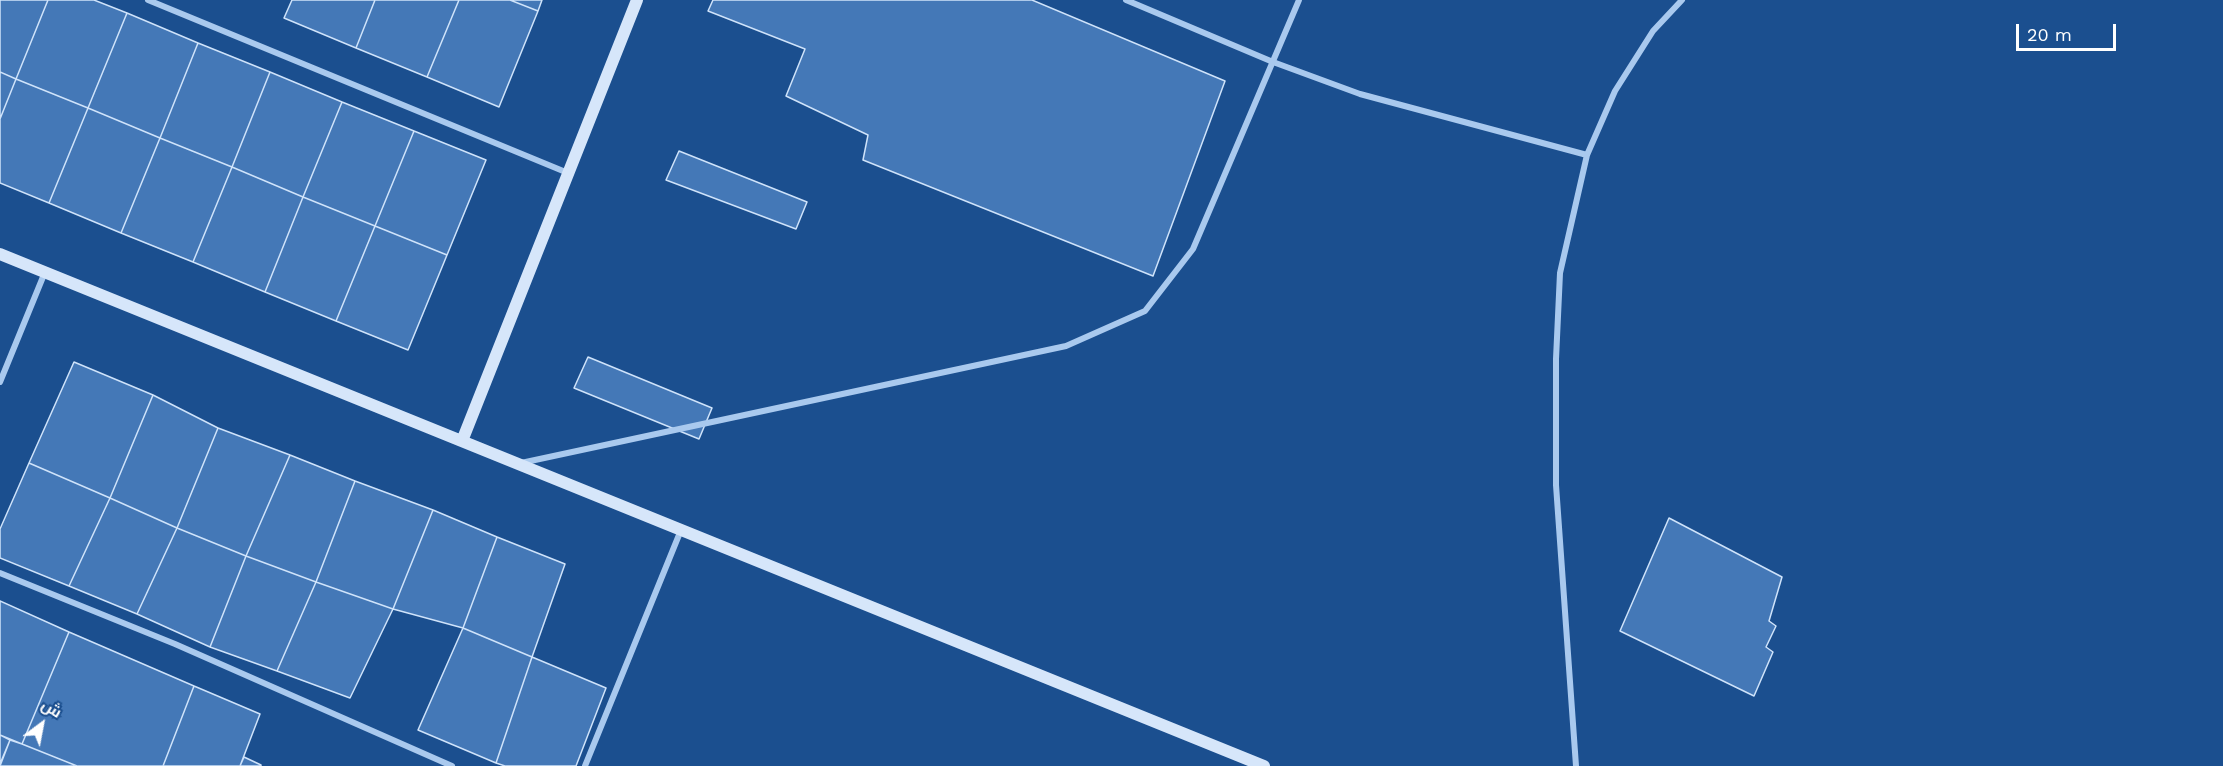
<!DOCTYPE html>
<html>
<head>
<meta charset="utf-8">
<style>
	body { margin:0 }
	#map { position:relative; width:2223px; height:766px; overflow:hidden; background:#1b4f8f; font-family:"Work Sans",Cairo,sans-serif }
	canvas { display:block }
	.north { position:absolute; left:12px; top:694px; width:60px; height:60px; -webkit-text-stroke:4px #1b4f8f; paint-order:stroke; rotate:32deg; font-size:16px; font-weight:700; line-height:24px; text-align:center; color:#fff }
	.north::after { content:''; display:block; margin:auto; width:21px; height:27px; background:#fff; clip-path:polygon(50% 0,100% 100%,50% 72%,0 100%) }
	.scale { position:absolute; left:2016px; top:24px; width:100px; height:27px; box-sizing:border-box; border:3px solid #fff; border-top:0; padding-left:8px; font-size:18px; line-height:21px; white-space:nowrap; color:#fff; -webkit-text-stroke:4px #1b4f8f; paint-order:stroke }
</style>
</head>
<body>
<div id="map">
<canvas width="2223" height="766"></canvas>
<div class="north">ش</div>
<div class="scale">20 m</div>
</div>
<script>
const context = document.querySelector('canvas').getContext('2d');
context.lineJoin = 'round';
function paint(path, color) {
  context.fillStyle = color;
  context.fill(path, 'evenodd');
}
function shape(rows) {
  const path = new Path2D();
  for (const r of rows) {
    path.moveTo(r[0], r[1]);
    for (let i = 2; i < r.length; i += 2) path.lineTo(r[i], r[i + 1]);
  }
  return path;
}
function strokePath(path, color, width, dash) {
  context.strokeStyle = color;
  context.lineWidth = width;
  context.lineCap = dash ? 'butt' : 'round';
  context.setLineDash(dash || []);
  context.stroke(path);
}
const building = shape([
	[0,0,48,0,16,79,0,72,0,0],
	[48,0,94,0,127,13,88,108,16,79,48,0],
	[292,0,375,0,356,48,284,18,292,0],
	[375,0,459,0,427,77,356,48,375,0],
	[459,0,510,0,538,11,499,107,427,77,459,0],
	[510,0,542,0,538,11,510,0],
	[713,0,1032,0,1225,81,1153,276,863,160,868,135,786,96,805,49,708,11,713,0],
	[127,13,198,43,160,138,88,108,127,13],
	[198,43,270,72,232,167,160,138,198,43],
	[0,72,16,79,0,119,0,72],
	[270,72,342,102,303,197,232,167,270,72],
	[16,79,88,108,49,203,0,183,0,119,16,79],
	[342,102,414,131,375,226,303,197,342,102],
	[88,108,160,138,121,233,49,203,88,108],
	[414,131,486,160,447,255,375,226,414,131],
	[160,138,232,167,193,262,121,233,160,138],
	[679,151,807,202,796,229,666,180,679,151],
	[232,167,303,197,265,292,193,262,232,167],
	[303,197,375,226,336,321,265,292,303,197],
	[375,226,447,255,408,350,336,321,375,226],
	[588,357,712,408,699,439,574,388,588,357],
	[74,362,153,395,110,498,29,463,74,362],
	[153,395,218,428,177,528,110,498,153,395],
	[218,428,290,455,246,556,177,528,218,428],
	[290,455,355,481,316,582,246,556,290,455],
	[29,463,110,498,69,586,0,558,0,529,29,463],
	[355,481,433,510,393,609,316,582,355,481],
	[110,498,177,528,137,614,69,586,110,498],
	[433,510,497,537,463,628,393,609,433,510],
	[1669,518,1782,577,1769,621,1776,626,1766,647,1773,652,1754,696,1620,631,1669,518],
	[177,528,246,556,210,647,137,614,177,528],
	[497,537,565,564,532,657,463,628,497,537],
	[246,556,316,582,277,671,210,647,246,556],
	[316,582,393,609,350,698,277,671,316,582],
	[0,601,69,632,22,744,0,735,0,601],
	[463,628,532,657,496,763,418,730,463,628],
	[69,632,194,686,163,766,77,766,22,744,69,632],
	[532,657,606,688,576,766,505,766,496,763,532,657],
	[194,686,260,714,240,766,163,766,194,686],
	[0,735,10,740,0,764,0,735],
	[10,740,22,744,77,766,0,766,10,740],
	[244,757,261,765,261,766,240,766,244,757]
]);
paint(building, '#4478b7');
strokePath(building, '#cfe3fa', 1.5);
strokePath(shape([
	[148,0,568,173],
	[1126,0,1273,62,1360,94,1587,155],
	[0,382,45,272],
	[521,463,1066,346,1145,311,1193,249,1299,0],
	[0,573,175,644,452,766],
	[585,766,681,530],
	[1576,766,1556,485,1556,359,1560,273,1587,155,1615,91,1653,31,1682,0]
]), '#a9c9ee', 6);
strokePath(shape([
	[0,254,1264,766],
	[462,441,637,0]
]), '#d6e6fa', 12);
</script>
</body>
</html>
